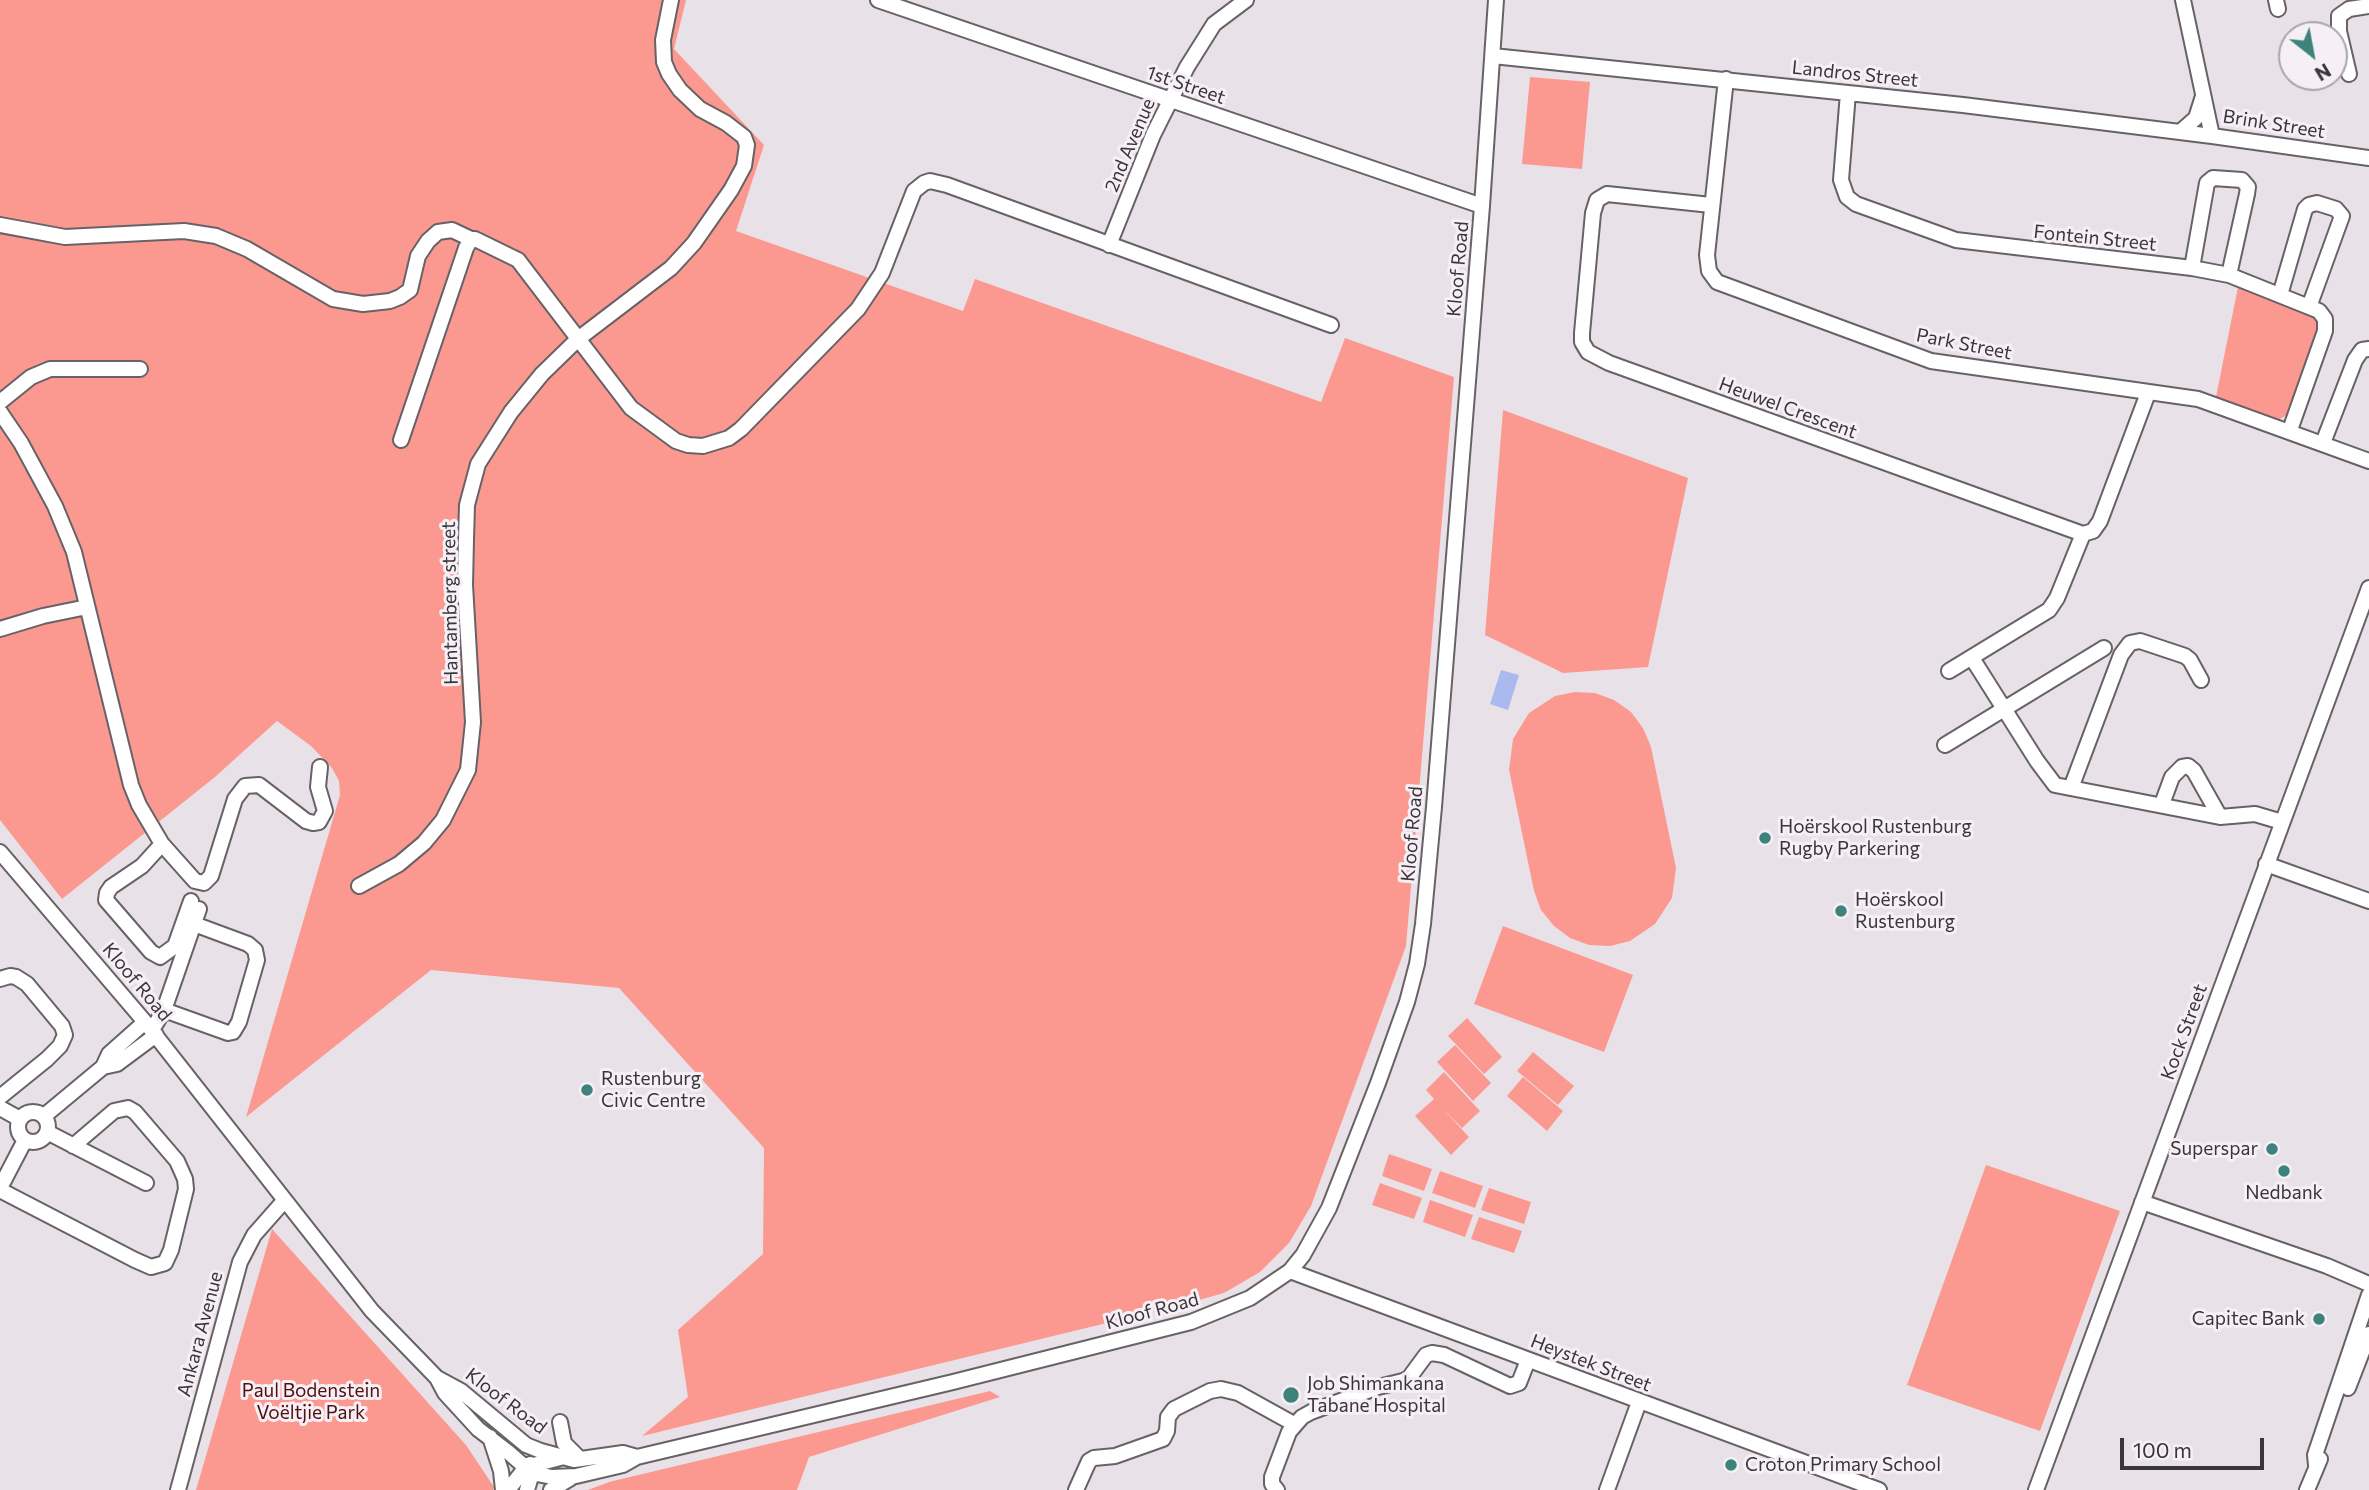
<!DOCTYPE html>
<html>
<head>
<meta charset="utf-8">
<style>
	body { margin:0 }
	#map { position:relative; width:2369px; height:1490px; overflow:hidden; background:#e8e2e8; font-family:Commissioner,sans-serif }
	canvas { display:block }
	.north { position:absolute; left:2278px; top:21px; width:70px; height:70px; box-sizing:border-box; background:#f6eff5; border:2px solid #aaa5a9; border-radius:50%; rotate:149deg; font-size:19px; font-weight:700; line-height:28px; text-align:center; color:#383638 }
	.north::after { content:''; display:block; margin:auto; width:24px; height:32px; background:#3d837c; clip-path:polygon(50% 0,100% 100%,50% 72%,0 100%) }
	.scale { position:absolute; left:2120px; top:1438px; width:144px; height:32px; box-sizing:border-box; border:4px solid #383638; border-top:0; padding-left:9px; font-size:21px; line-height:24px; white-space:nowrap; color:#383638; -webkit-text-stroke:5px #f6eff5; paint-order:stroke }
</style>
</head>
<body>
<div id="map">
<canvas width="2369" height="1490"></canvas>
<div class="north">N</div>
<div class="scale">100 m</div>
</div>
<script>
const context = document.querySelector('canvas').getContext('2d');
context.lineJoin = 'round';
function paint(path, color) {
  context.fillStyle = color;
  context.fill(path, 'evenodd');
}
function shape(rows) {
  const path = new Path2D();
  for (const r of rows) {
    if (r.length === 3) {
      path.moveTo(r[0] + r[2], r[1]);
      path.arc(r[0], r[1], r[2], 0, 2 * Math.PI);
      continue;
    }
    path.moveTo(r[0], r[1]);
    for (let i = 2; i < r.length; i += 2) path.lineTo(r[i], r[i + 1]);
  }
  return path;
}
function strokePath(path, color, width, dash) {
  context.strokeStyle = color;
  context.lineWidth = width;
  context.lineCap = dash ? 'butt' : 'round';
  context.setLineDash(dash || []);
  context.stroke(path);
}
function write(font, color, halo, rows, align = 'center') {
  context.font = font + ' Commissioner,sans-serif';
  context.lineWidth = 6;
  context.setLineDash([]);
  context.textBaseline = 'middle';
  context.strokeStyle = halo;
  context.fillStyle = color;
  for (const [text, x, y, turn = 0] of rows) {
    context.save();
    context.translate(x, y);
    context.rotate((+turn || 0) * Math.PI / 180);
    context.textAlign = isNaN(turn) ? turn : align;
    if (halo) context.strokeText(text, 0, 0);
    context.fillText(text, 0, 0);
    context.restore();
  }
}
paint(shape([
	[0,0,686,0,674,49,764,145,736,231,963,311,975,279,1321,402,1345,338,1454,377,1406,946,1311,1206,1289,1243,1260,1272,1224,1293,1185,1304,642,1436,688,1397,678,1330,763,1254,764,1148,619,988,431,970,246,1117,340,795,339,781,332,768,311,746,277,721,215,777,62,899,0,820],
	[1530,77,1590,82,1582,169,1522,164],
	[2238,287,2313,315,2318,320,2318,327,2287,415,2278,420,2216,397],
	[1503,410,1688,478,1648,667,1563,673,1485,635],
	[1575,692,1595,693,1614,700,1631,712,1643,728,1651,747,1676,868,1672,898,1655,924,1630,941,1610,946,1589,945,1570,938,1554,926,1541,910,1534,891,1509,770,1513,739,1529,713,1555,696],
	[1503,926,1633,975,1604,1052,1474,1004],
	[1467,1018,1502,1057,1484,1074,1448,1036],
	[1455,1045,1491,1083,1473,1101,1437,1062],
	[1533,1052,1574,1086,1558,1105,1517,1071],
	[1444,1072,1480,1111,1462,1128,1443,1109,1469,1137,1451,1155,1415,1116,1434,1099,1426,1090],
	[1523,1077,1563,1111,1547,1131,1507,1096],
	[1389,1154,1432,1169,1424,1191,1382,1176],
	[1986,1165,2120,1211,2040,1431,1907,1385],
	[1440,1171,1483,1186,1475,1208,1432,1193],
	[1380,1183,1422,1198,1414,1219,1372,1205],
	[1489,1188,1531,1202,1524,1224,1481,1210],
	[1430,1200,1473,1215,1465,1237,1423,1222],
	[1479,1217,1522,1231,1514,1253,1471,1239],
	[272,1229,466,1445,494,1487,493,1490,196,1490],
	[990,1391,1000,1397,809,1457,797,1490,588,1490,609,1482]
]), '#fb9990');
paint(shape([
	[1501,670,1519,675,1508,710,1490,704]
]), '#aabaef');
const minor = shape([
	[878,0,1482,206],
	[2183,0,2212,136],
	[2276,0,2278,9],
	[1493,56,1963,105,2212,136,2369,158],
	[2349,74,2339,31,2339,16,2349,9,2369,6],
	[1726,79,1707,255,1709,271,1717,282,1931,361,2198,399,2369,461],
	[1848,93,1841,180,1847,197,1856,204,1956,240,2192,268,2229,275,2319,311,2325,319,2325,331,2290,430],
	[2180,132,2196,118,2203,96],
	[1711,205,1607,194,1597,200,1593,213,1582,333,1582,342,1588,352,1609,363,2083,534,2093,531,2100,521,2148,393],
	[0,225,65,237,184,231,216,236,247,249,333,299,363,304,390,301,400,297,410,290,418,256,428,241,438,232,452,230,471,239],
	[1109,245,1153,135,1187,67,1214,24,1246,0],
	[2192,268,2207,183,2213,178,2242,180,2248,187,2247,194,2229,275],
	[2280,295,2305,209,2309,205,2317,203,2336,209,2342,216,2309,307],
	[0,402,31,377,50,369,140,369],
	[0,412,21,443,55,506,74,552,131,785,139,805,162,844,195,881,204,883,211,876,235,799,245,786,259,785,306,821,313,823,319,822,325,811,318,787,320,767],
	[401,440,466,248,471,239,475,239,518,260,631,408,676,441,688,445,703,446,729,438,741,429,858,309,882,273,914,191,924,183,930,181,947,185,1331,325],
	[2323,443,2355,360,2362,350,2369,349],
	[0,629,43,616,87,607],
	[1972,658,2037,761,2055,785,2220,817,2255,814,2282,822],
	[1949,671,2049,610,2057,598,2083,534],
	[1945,745,2104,648],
	[2071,788,2121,655,2130,643,2140,641,2185,656,2190,660,2201,680],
	[2162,804,2172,777,2182,767,2188,766,2194,771,2220,817],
	[162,844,142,866,111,887,107,893,106,900,151,952,160,957,175,946,191,901],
	[0,852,145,1022,372,1311,437,1378,461,1391,526,1445,541,1451,574,1460,623,1453,637,1457,953,1382,1191,1322,1250,1298,1290,1271,1303,1255,1329,1208,1378,1083,1407,1002,1417,964,1423,924,1434,807,1482,206,1496,0],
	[2266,864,2369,901],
	[359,886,399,864,424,843,443,820,468,770,473,722,465,585,466,539,467,505,478,464,511,412,542,374,578,339,671,268,694,243,731,190,744,166,747,145,744,137,726,123,700,109,680,90,669,74,664,62,663,40,671,0],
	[0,979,10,976,16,977,27,984,62,1026,65,1035,60,1046,47,1059,0,1097],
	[164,1010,228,1033,233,1032,239,1022,257,960,255,950,248,944,194,924],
	[152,1030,164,1010,199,909],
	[103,1067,109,1054,145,1022],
	[0,1108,20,1119],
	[33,1127,15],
	[44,1116,103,1067,117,1064,156,1035],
	[47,1132,146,1183],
	[0,1188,25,1140],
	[0,1190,135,1260,151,1267,165,1263,171,1250,186,1189,185,1179,177,1161,135,1112,128,1108,114,1111,73,1146],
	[2142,1202,2327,1266,2369,1284],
	[1290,1271,1879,1490],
	[437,1378,445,1393,478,1429,508,1452,532,1473,552,1477,576,1476,623,1465,637,1457],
	[2348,1388,2369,1334],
	[560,1422,564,1443,580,1459],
	[490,1437,501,1471,503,1490],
	[2316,1465,2315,1455,2369,1295],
	[178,1490,240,1262,254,1235,284,1201],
	[508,1490,526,1467,560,1458],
	[527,1490,532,1473,530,1464],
	[551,1490,571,1478],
	[1076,1490,1089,1461,1094,1458,1115,1456,1163,1439,1167,1431,1168,1417,1174,1409,1210,1391,1221,1389,1238,1393,1294,1424],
	[1277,1490,1272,1484,1272,1477,1289,1432,1302,1417,1311,1412,1378,1387,1403,1381,1409,1378,1426,1355,1432,1353,1444,1355,1510,1386,1519,1383,1528,1360],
	[1607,1490,1639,1402],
	[2036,1490,2369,588],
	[2307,1490,2320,1459]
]);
strokePath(minor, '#686267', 18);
strokePath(minor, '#fff', 14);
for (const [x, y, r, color] of [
	[1765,838,7,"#3d837c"],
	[1841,911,7,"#3d837c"],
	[587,1090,7,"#3d837c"],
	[2272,1149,7,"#3d837c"],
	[2284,1171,7,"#3d837c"],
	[2319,1319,7,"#3d837c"],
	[1291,1395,9,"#3d837c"],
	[1731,1465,7,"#3d837c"]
]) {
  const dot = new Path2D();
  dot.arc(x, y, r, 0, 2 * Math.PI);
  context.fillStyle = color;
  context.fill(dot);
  strokePath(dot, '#f6eff5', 2.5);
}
write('19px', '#383638', '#f6eff5', [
	["Landros Street",1855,74,6],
	["1st Street",1186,85,19],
	["Brink Street",2274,124,9],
	["2nd Avenue",1130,145,-67],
	["Fontein Street",2095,238,6],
	["Kloof Road",1458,269,-85],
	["Park Street",1964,344,11],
	["Heuwel Crescent",1788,408,20],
	["Hantamberg street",450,603,-91],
	["Kloof Road",1412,834,-85],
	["Kloof Road",137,982,50],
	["Kock Street",2184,1032,-70],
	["Kloof Road",1152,1311,-15],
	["Ankara Avenue",200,1334,-75],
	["Heystek Street",1591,1363,21],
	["Kloof Road",506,1401,37]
]);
write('19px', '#383638', '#f6eff5', [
	["Hoërskool Rustenburg",1779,827],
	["Rugby Parkering",1779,849],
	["Hoërskool",1855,900],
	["Rustenburg",1855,922],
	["Rustenburg",601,1079],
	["Civic Centre",601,1101],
	["Superspar",2258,1149,"right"],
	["Nedbank",2284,1193,"center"],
	["Capitec Bank",2305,1319,"right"],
	["Job Shimankana",1307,1384],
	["Tabane Hospital",1307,1406],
	["Croton Primary School",1745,1465]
], 'left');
write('19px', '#500f0f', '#f6eff5', [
	["Paul Bodenstein",311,1391],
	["Voëltjie Park",311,1413]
]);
</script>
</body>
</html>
